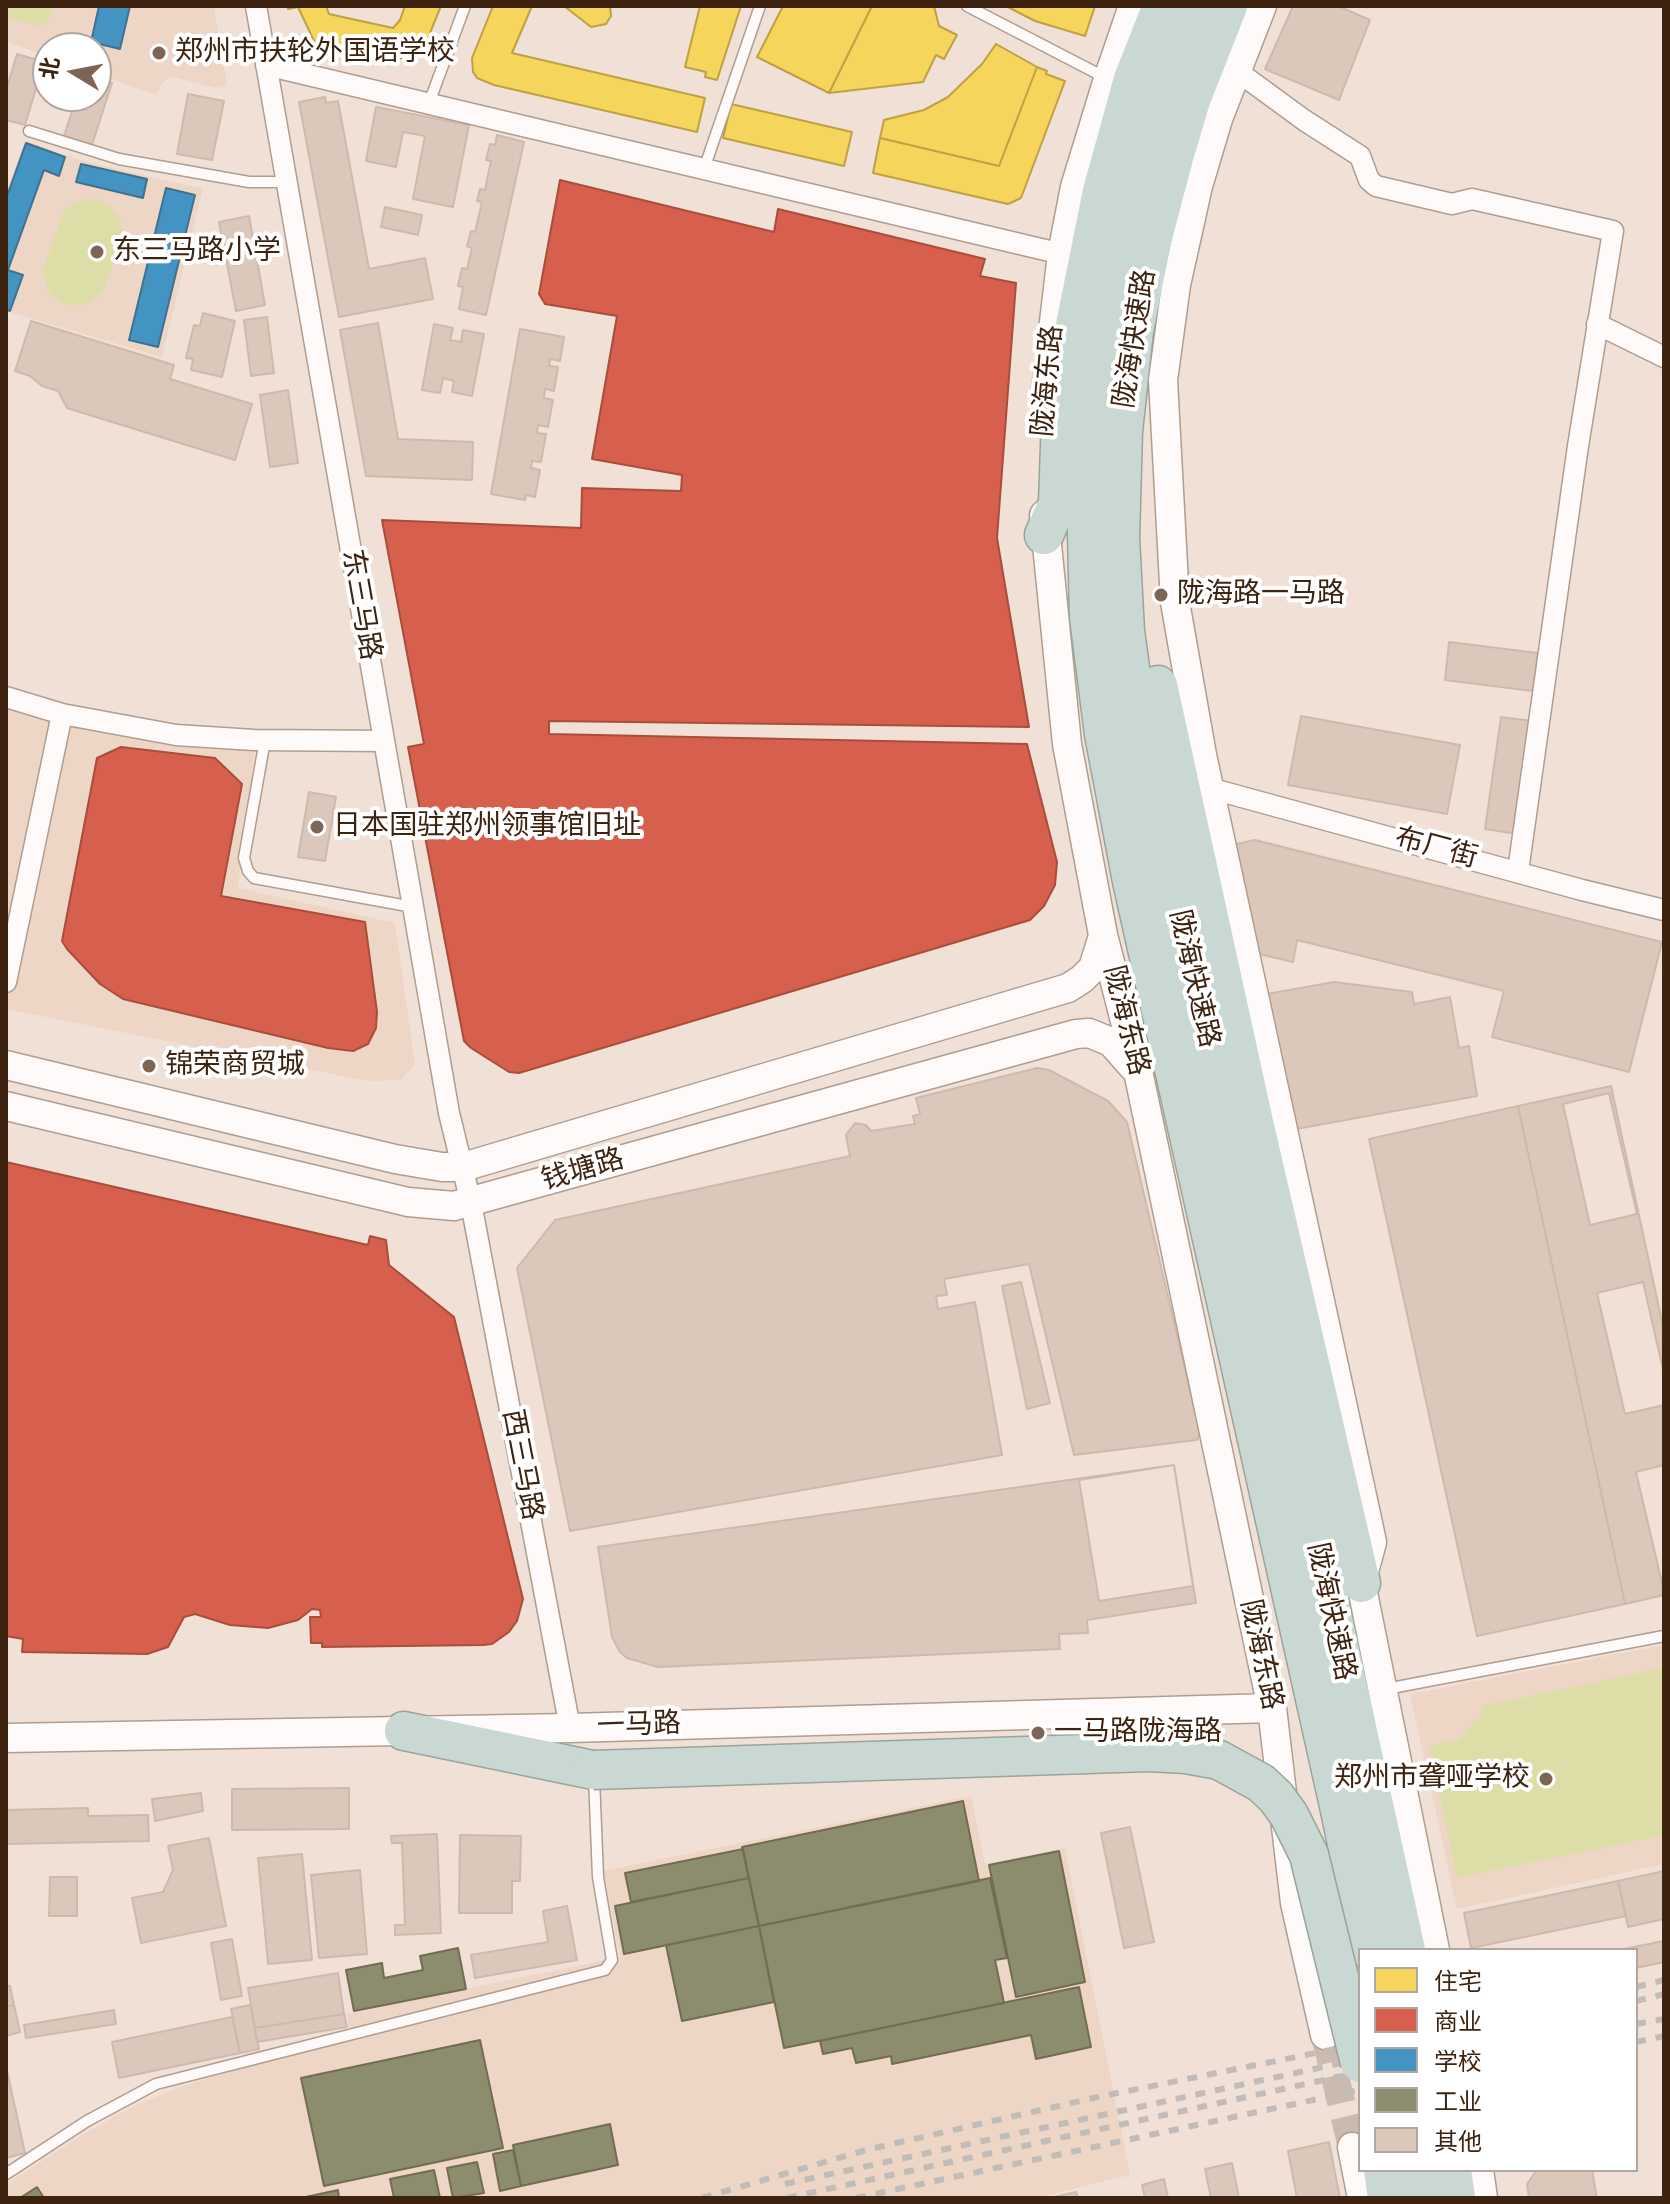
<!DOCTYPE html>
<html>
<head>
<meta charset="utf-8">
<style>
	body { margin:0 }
	#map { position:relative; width:1670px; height:2204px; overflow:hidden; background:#f0e0d6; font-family:Poppins,"Noto Sans SC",sans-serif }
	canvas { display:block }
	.frame { position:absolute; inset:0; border:8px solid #3d2310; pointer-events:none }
	.legend { position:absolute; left:1358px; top:1948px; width:280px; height:224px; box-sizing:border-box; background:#fff; border:2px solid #b1a79f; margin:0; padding:10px 14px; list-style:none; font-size:24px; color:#3d2310 }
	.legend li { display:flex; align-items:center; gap:16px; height:40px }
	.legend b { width:40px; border:2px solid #b1a79f }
	.north { position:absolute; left:32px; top:32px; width:80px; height:80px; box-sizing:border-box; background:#fff; border:2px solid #b1a79f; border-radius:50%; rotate:280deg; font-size:22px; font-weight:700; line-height:32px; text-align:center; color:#3d2310 }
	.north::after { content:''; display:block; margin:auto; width:28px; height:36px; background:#7c6555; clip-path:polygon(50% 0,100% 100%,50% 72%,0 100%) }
</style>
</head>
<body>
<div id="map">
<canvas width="1670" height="2204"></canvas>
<div class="frame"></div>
<ul class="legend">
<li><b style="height:22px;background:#f6d55c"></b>住宅</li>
<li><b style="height:22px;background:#d6604d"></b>商业</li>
<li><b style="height:22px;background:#4393c3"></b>学校</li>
<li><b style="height:22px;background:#8c8c6e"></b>工业</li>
<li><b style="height:22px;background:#dcc8bb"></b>其他</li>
</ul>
<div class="north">北</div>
</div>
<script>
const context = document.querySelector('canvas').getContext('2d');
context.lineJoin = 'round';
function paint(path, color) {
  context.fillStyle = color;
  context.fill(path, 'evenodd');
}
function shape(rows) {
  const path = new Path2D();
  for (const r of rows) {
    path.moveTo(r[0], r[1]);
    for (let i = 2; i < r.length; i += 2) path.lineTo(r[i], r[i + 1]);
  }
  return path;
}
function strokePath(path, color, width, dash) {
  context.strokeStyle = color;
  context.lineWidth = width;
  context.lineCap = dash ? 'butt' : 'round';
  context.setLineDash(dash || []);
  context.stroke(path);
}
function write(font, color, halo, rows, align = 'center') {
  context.font = font + ' Poppins,"Noto Sans SC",sans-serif';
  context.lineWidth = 8;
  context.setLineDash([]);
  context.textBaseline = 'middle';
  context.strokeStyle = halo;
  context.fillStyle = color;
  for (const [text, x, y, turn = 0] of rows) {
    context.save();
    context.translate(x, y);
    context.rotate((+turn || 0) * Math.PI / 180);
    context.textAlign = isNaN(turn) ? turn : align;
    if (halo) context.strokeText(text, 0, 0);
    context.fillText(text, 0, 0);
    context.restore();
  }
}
paint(shape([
	[6,6,214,6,227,86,216,88,170,76,162,84,156,95,96,74,96,48,48,48,48,57,6,41],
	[27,136,26,141,84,161,203,189,162,357,6,311,6,193],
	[6,709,137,738,255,751,238,888,395,923,415,1064,401,1080,368,1081,6,1009],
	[1664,1645,1664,1864,1457,1909,1410,1694],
	[971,1796,985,1864,1065,1848,1130,2175,1036,2198,6,2198,6,2184,71,2142,124,2111,174,2089,245,2067,244,2054,349,2030,347,2014,620,1957,603,1871]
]), '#eed6c6');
paint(shape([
	[6,6,54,6,48,22,39,26,6,17],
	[86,199,95,199,110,205,120,219,123,235,103,291,89,303,70,306,62,303,49,293,43,270,63,213,69,207],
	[1664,1668,1664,1835,1457,1878,1430,1746,1457,1740,1483,1713,1482,1706]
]), '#dddda7');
const homes = shape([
	[288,6,326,6,329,14,393,28,400,20,405,6,441,6,423,50,407,58,390,59,315,43,298,7,288,9,288,6],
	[493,6,532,6,512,53,705,98,697,132,494,85,477,78,473,72,472,58,493,6],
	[564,6,610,6,611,16,606,24,591,27,564,6],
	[700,6,741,6,717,80,705,77,706,72,685,67,700,6],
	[783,6,872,6,829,93,757,57,783,6],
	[872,6,934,6,939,26,957,35,944,59,936,55,923,82,829,93,872,6],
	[1006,6,1095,6,1085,36,1035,21,1006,6],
	[996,44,1037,67,999,166,880,138,884,120,924,110,948,97,982,64,996,44],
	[1037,67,1047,71,1046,74,1065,81,1021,198,1008,204,873,173,880,138,999,166,1037,67],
	[731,104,852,132,844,166,723,138,731,104]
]);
paint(homes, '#f6d55c');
strokePath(homes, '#bea045', 2);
const shops = shape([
	[560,180,774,232,778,209,985,259,980,276,1016,283,997,538,1029,727,549,721,549,734,1027,744,1057,862,1055,885,1044,906,1030,920,519,1073,509,1072,471,1048,464,1041,408,747,424,744,382,520,581,528,582,488,681,491,682,475,592,459,617,316,545,304,539,294,560,180],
	[121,747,215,758,242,784,221,896,365,922,377,1012,376,1028,368,1044,353,1051,328,1048,123,999,100,984,67,949,62,941,97,758,121,747],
	[6,1162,368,1245,370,1236,386,1240,389,1265,454,1317,523,1599,517,1621,509,1632,492,1644,483,1645,322,1647,322,1643,311,1643,310,1617,321,1617,320,1610,312,1609,298,1620,268,1628,230,1625,195,1614,184,1617,168,1647,147,1654,22,1652,23,1639,6,1636,6,1162]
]);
paint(shops, '#d6604d');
strokePath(shops, '#a84e3b', 2);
const schools = shape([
	[99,6,130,6,120,49,91,42,99,6],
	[26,143,65,157,59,176,44,170,8,270,23,275,10,311,6,309,6,199,26,143],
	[81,164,147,179,143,198,76,182,81,164],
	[166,188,195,195,158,347,129,340,166,188]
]);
paint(schools, '#4393c3');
strokePath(schools, '#41718d', 2);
const industry = shape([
	[963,1801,979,1881,759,1926,742,1847,963,1801],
	[743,1849,749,1878,631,1902,625,1873,743,1849],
	[1059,1851,1085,1982,1016,1997,989,1865,1059,1851],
	[749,1878,759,1926,624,1954,615,1906,749,1878],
	[990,1878,1007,1958,995,1960,1004,2003,784,2048,759,1926,990,1878],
	[759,1926,774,2002,682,2021,666,1945,759,1926],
	[458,1948,466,1989,354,2011,346,1970,382,1963,384,1978,423,1970,420,1956,458,1948],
	[1079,1987,1091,2047,1036,2059,1031,2035,892,2064,891,2056,856,2063,852,2048,823,2054,820,2041,1079,1987],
	[480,2040,503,2148,324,2186,301,2078,480,2040],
	[610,2124,618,2165,521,2186,513,2145,610,2124],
	[513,2150,521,2186,500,2191,493,2154,513,2150],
	[477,2162,484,2193,453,2198,447,2168,477,2162],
	[434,2170,440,2198,394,2198,390,2179,434,2170],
	[37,2187,44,2198,20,2198,37,2187],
	[338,2190,339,2198,301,2198,338,2190]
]);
paint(industry, '#8c8c6e');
strokePath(industry, '#746c52', 2);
const building = shape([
	[1293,6,1338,6,1370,20,1339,100,1265,69,1293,6],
	[17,54,44,62,25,125,6,120,6,91,17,54],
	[96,78,112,83,92,145,64,136,77,96,96,96,96,78],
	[188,94,224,101,212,160,177,154,188,94],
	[325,97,326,103,338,101,369,269,425,258,433,299,339,317,299,102,325,97],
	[376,107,469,125,453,207,413,199,425,136,403,132,396,167,366,161,376,107],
	[497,135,524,142,486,315,459,309,463,287,458,286,462,268,467,269,472,248,467,246,471,231,475,232,482,202,477,201,480,189,485,190,491,161,486,160,490,144,495,145,497,135],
	[385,207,422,215,418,235,381,227,385,207],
	[249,216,265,305,236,311,219,222,249,216],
	[203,313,235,321,222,377,191,370,193,359,186,358,194,325,200,326,203,313],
	[267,317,274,373,251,376,244,320,267,317],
	[31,321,174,365,170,379,252,404,235,460,67,408,58,391,42,386,30,376,15,371,31,321],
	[378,323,398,439,473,442,472,480,366,476,340,330,378,323],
	[434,324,453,328,450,340,461,342,463,330,484,334,472,396,452,392,454,381,443,378,440,393,422,390,434,324],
	[520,329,564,337,560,361,550,359,549,366,558,367,554,391,545,389,544,398,553,400,548,427,538,425,537,433,546,434,541,462,532,461,531,468,540,470,535,497,526,495,525,500,491,494,520,329],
	[288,390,298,463,270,467,260,395,288,390],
	[1449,642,1538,653,1533,691,1445,680,1449,642],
	[1301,716,1460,745,1447,814,1288,785,1301,716],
	[1501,717,1532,721,1517,834,1485,829,1501,717],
	[309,792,336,797,325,861,298,857,309,792],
	[1255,840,1662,942,1629,1072,1492,1037,1504,991,1297,940,1293,962,1259,954,1232,845,1255,840],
	[1334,982,1412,992,1414,1004,1450,997,1459,1048,1469,1046,1477,1096,1291,1130,1267,994,1334,982],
	[1037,1068,1049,1070,1108,1101,1127,1122,1200,1433,1197,1440,1074,1455,1029,1264,944,1279,947,1295,936,1296,938,1309,975,1302,1002,1455,570,1531,517,1268,555,1220,850,1156,846,1135,855,1123,866,1125,871,1131,915,1124,913,1116,920,1114,916,1098,1037,1068],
	[1611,1086,1664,1331,1664,1595,1625,1604,1518,1106,1611,1086],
	[1609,1093,1637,1214,1590,1225,1563,1104,1609,1093],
	[1518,1106,1625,1604,1477,1636,1369,1139,1518,1106],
	[1021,1282,1050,1403,1027,1409,1002,1286,1021,1282],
	[1643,1282,1664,1374,1664,1405,1625,1414,1597,1293,1643,1282],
	[1174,1465,1193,1586,1099,1601,1079,1480,1174,1465],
	[1174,1465,1196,1603,1087,1620,1088,1633,1059,1634,1060,1649,658,1667,627,1658,620,1652,612,1637,598,1547,1174,1465],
	[1664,1465,1664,1592,1636,1472,1664,1465],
	[349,1788,349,1829,232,1830,232,1789,349,1788],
	[201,1793,203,1811,155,1821,152,1799,201,1793],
	[88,1808,88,1816,148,1815,149,1841,6,1844,6,1810,88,1808],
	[1130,1827,1154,1942,1124,1948,1101,1833,1130,1827],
	[437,1834,441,1933,395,1935,395,1925,405,1925,402,1843,392,1843,391,1836,437,1834],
	[460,1835,521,1836,520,1881,512,1881,512,1913,459,1913,460,1835],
	[209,1838,226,1926,141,1943,132,1898,163,1892,173,1870,168,1846,209,1838],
	[302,1854,312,1960,268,1964,258,1858,302,1854],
	[360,1870,367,1954,319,1958,311,1875,360,1870],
	[1664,1871,1664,1919,1628,1927,1618,1881,1664,1871],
	[50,1877,77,1877,77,1916,49,1916,50,1877],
	[1618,1881,1626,1916,1471,1948,1464,1913,1618,1881],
	[567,1906,577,1960,475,1978,471,1955,548,1942,543,1911,567,1906],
	[232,1939,242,1996,221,2000,211,1943,232,1939],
	[1664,1941,1664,1962,1636,1968,1636,1950,1619,1950,1664,1941],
	[338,1973,344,2014,255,2028,248,1988,338,1973],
	[6,1986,10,1986,14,2005,6,2007,6,1986],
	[14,2005,20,2032,6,2036,6,2007,14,2005],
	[250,2005,259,2049,240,2053,231,2009,250,2005],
	[114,2010,116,2024,26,2038,24,2025,114,2010],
	[344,2014,347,2027,257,2042,255,2028,344,2014],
	[232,2017,240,2053,119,2078,112,2042,232,2017],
	[6,2066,25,2153,6,2158,6,2066],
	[1329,2142,1340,2198,1297,2198,1288,2151,1329,2142],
	[1232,2163,1239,2198,1211,2198,1205,2169,1232,2163],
	[1537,2170,1592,2170,1597,2198,1529,2198,1527,2184,1537,2170],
	[1164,2179,1168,2198,1145,2198,1142,2185,1164,2179],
	[1076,2192,1078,2198,1050,2198,1076,2192]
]);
paint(building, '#dcc8bb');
strokePath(building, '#cebaad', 2);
strokePath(shape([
	[1325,2035,1352,2147]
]), '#ccbaae', 28, [28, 14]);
const lane = shape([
	[967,6,1108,79],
	[429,103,465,6],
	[29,131,119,159,249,182,287,182],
	[704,169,760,6],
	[265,740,244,858,248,871,254,878,413,907],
	[1386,1689,1664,1636],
	[6,2174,87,2121,156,2084,605,1970,612,1960,598,1877,594,1778]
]);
const street = shape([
	[256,6,449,1113,471,1203,570,1728],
	[266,65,1062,254],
	[1237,71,1304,120,1360,156,1369,180,1376,186,1452,204,1472,199,1613,231,1578,446,1518,871],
	[1597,324,1664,357],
	[6,697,62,714,176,735,254,740,384,741],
	[1209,788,1582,890,1664,910],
	[6,982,62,714]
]);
const secondary = shape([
	[1262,6,1218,119,1198,186,1176,285,1163,380,1175,602,1202,755,1372,1542,1361,1583,1435,1950],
	[1046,390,1062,254,1075,187,1108,79,1133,6],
	[1044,515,1067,744,1103,935,1139,1076,1272,1708,1295,1903,1325,2035],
	[6,1065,395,1159,442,1167,463,1167,1068,988,1082,979,1093,968,1103,936],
	[6,1106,408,1202,454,1206,1076,1034,1089,1033,1111,1042,1134,1068],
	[6,1738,570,1728,1272,1708],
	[1352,2147,1362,2198],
	[1479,2170,1483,2198]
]);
const highway = shape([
	[1191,6,1140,157,1124,228,1092,407,1086,490,1089,617,1104,734,1132,881,1340,1810,1369,1950],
	[1228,6,1191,100,1175,154,1152,241,1134,331,1123,431,1120,538,1125,631,1131,675,1164,851,1406,1950],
	[1044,535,1058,503,1062,390,1102,191,1133,79,1162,6],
	[1158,685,1254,1122,1361,1583],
	[404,1731,593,1770],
	[1383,2170,1387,2198],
	[1414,2170,1420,2198],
	[1452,2170,1456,2198]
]);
strokePath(lane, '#b09d90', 13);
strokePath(street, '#b09d90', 23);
strokePath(secondary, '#b09d90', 31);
strokePath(highway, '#9aa49b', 41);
strokePath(lane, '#fdfaf9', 10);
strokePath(street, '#fdfaf9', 20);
strokePath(secondary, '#fdfaf9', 28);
strokePath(highway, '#c9d8d3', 38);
strokePath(shape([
	[1636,1987,1664,1980],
	[1636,2001,1664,1994],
	[1636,2024,1664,2019],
	[1636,2042,1664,2036],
	[785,2184,1360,2059],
	[702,2198,866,2150,1098,2097,1360,2044],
	[787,2198,1360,2072],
	[856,2198,1360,2090]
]), '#c1bcb8', 6, [10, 10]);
const highwayBridge = shape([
	[593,1770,1149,1752,1186,1754,1219,1760,1261,1783,1276,1797,1289,1815,1309,1855,1360,2063]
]);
strokePath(highwayBridge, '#9aa49b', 41, []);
strokePath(highwayBridge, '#c9d8d3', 38);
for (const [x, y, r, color] of [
	[159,53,8,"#7c6555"],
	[97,252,8,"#7c6555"],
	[1161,595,8,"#7c6555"],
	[317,827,8,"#7c6555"],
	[149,1066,8,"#7c6555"],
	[1038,1733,8,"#7c6555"],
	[1546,1779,8,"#7c6555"]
]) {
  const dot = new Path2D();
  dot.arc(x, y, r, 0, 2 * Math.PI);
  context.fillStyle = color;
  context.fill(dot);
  strokePath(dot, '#fff', 3);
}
write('28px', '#3d2310', '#fff', [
	["郑州市扶轮外国语学校",175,53],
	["东三马路小学",113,252],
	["陇海路一马路",1177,595],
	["日本国驻郑州领事馆旧址",333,827],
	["锦荣商贸城",165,1066],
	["一马路陇海路",1054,1733],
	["郑州市聋哑学校",1530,1779,"right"]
], 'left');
write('28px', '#3d2310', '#fff', [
	["陇海快速路",1136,339,-81],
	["陇海东路",1049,381,-85],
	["东三马路",360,605,80],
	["布厂街",1436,849,15],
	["陇海快速路",1193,979,77],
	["陇海东路",1125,1021,76],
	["钱塘路",583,1171,-16],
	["西三马路",521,1465,79],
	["陇海快速路",1330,1612,78],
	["陇海东路",1260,1655,78],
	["一马路",639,1726,-2]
]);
</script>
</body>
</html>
